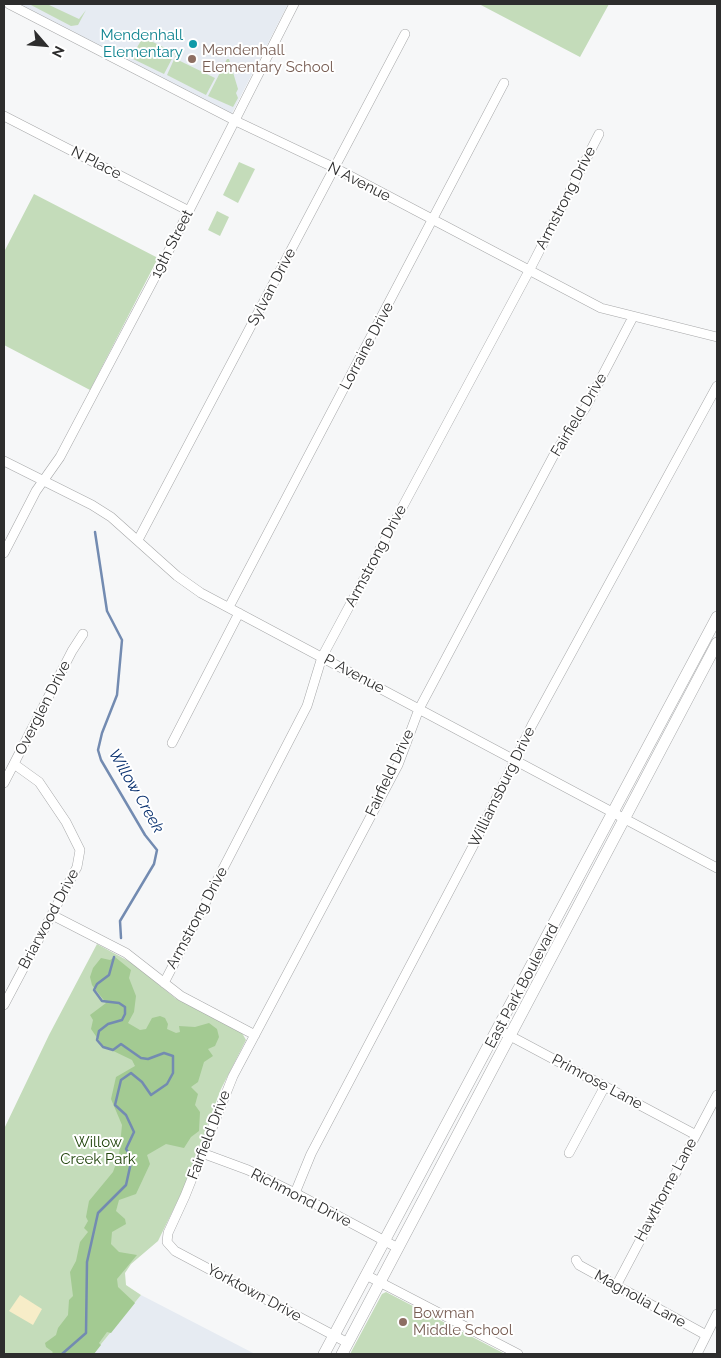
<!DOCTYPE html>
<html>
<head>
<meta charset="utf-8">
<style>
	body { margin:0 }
	#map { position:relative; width:721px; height:1358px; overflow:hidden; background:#f6f7f8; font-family:Raleway,sans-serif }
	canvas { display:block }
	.frame { position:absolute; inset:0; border:5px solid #2d2d2d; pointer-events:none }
	.north { position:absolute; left:20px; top:20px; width:50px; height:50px; -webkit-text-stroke:4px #fff; paint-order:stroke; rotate:117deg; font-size:14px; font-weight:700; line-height:20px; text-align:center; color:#2d2d2d }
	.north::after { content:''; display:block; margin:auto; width:18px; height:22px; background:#2d2d2d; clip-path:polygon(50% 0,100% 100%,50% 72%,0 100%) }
</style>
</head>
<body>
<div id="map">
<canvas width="721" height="1358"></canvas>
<div class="frame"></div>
<div class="north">N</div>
</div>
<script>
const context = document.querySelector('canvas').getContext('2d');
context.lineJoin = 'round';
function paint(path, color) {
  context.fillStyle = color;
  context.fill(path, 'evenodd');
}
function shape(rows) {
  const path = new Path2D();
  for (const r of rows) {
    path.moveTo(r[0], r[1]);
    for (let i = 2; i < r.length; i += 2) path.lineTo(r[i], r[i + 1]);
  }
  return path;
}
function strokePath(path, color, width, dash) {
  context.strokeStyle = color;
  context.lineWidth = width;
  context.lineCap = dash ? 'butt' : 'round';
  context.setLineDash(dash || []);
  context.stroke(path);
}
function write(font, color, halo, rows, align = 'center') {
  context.font = font + ' Raleway,sans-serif';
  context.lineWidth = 4;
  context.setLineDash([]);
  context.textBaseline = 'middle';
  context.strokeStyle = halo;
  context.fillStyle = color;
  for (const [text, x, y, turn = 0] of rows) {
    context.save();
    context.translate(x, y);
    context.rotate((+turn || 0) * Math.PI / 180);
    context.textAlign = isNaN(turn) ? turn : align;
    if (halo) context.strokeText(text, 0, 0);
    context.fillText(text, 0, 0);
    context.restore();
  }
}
paint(shape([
	[18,4,288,4,231,115],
	[141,1295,255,1354,93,1354]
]), '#e6ebf2');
paint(shape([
	[29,4,47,4,79,19,86,10,78,25,71,26],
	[479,4,609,4,580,57],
	[143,37,175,53,164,74,131,58],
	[176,55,179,57,178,60,215,78,206,95,167,75],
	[227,59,229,59,238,89,236,93,238,98,233,107,208,96],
	[239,162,255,169,238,203,223,195],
	[34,194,158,258,90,390,4,345,4,252],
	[217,211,229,217,220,236,208,230],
	[97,944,134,964,175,998,242,1033,246,1040,221,1089,182,1192,158,1241,131,1264,125,1273,126,1285,141,1295,93,1354,4,1354,4,1129,49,1035],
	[386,1292,505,1354,350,1354,382,1294]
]), '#c4dcba');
paint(shape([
	[115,957,131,970,129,978,136,996,134,1012,128,1023,140,1030,146,1029,152,1018,160,1016,165,1018,168,1024,167,1029,176,1033,180,1032,179,1026,195,1027,209,1023,217,1029,219,1037,215,1046,208,1049,213,1056,204,1062,198,1082,191,1087,198,1094,195,1105,200,1112,199,1131,191,1137,184,1148,166,1144,147,1155,150,1164,136,1194,119,1200,116,1211,125,1219,126,1224,112,1232,111,1244,119,1252,137,1255,117,1279,118,1287,135,1303,111,1333,107,1332,99,1343,101,1345,94,1354,51,1354,53,1352,46,1347,45,1343,56,1335,58,1328,68,1315,69,1300,73,1296,70,1272,76,1261,80,1242,88,1232,84,1228,88,1221,86,1217,89,1201,113,1172,119,1155,122,1125,111,1099,116,1077,135,1066,132,1060,103,1046,91,1029,93,1020,90,1015,106,1003,92,985,90,977,93,968,101,958,110,960]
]), '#a3ca92');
paint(shape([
	[20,1295,42,1309,33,1325,9,1311]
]), '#f7edc8');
strokePath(shape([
	[95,532,107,611,122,640,117,695,102,733,98,750,101,760,145,835,157,850,154,864,120,921,121,938],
	[62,1354,86,1333,87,1262,98,1213,126,1185,132,1158,126,1149,134,1132,126,1115,115,1105,121,1080,131,1073,142,1082,151,1095,167,1084,173,1073,173,1056,164,1053,148,1059,141,1058,121,1044,113,1050,103,1047,97,1040,99,1031,108,1024,122,1020,125,1014,125,1007,119,1003,102,1001,94,990,97,984,109,975,114,957]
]), '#738bb1', 2.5);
const minor = shape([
	[9,4,240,123,335,168,601,308,717,337],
	[4,116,189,211],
	[4,461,92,505,111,517,177,576,201,593,717,868],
	[138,540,405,34],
	[4,553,36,491,60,457,164,260,294,4],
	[229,607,504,83],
	[172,743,239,613],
	[4,783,72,651,83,634],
	[52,915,126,953,181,996,255,1035],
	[164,983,307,706,322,657,529,271,599,134],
	[4,1005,77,867,80,850,66,822,39,782,14,764],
	[499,1030,696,1135],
	[202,1153,248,1170,295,1193,398,1248],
	[569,1153,605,1086],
	[295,1193,311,1154,472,848,532,725,717,386],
	[576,1260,579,1265,706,1335],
	[366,1275,518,1354],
	[616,1286,717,1095],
	[348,1343,175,1251,167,1242,168,1233,185,1196,233,1076,398,765,419,709,556,451,586,407,633,317],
	[697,1354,717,1314]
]);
const major = shape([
	[324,1354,717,617],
	[342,1354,717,643]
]);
strokePath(minor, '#a6a7a8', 10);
strokePath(major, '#a6a7a8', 12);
strokePath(minor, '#fff', 9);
strokePath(major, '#fff', 11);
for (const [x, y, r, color] of [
	[193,44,5,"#0f9aa8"],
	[192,59,5,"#8d6e63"],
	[403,1322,5,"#8d6e63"]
]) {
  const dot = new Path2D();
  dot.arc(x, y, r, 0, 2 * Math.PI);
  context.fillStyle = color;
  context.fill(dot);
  strokePath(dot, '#fff', 2);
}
write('15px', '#0d838f', '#fff', [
	["Mendenhall",183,35],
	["Elementary",183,52]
], 'right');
write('15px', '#785e54', '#fff', [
	["Mendenhall",202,50],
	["Elementary School",202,67],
	["Bowman",413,1313],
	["Middle School",413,1330]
], 'left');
write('15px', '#2d2d2d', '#fff', [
	["N Place",96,163,27],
	["N Avenue",359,182,27],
	["Armstrong Drive",566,198,-63],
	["19th Street",172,244,-63],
	["Sylvan Drive",272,287,-62],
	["Lorraine Drive",367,346,-62],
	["Fairfield Drive",579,415,-59],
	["Armstrong Drive",376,556,-62],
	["P Avenue",354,674,28],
	["Overglen Drive",43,708,-63],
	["Fairfield Drive",390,773,-65],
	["Williamsburg Drive",502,787,-64],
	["Armstrong Drive",197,918,-62],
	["Briarwood Drive",49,919,-62],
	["East Park Boulevard",522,986,-62],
	["Primrose Lane",597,1082,28],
	["Fairfield Drive",209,1135,-69],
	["Hawthorne Lane",666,1190,-62],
	["Richmond Drive",301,1198,27],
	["Yorktown Drive",254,1293,28],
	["Magnolia Lane",640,1299,29]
]);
write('15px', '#21450c', '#fff', [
	["Willow",98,1142],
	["Creek Park",98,1159]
]);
write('italic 16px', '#072f6e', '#fff', [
	["Willow Creek",136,791,60]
]);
</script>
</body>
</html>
